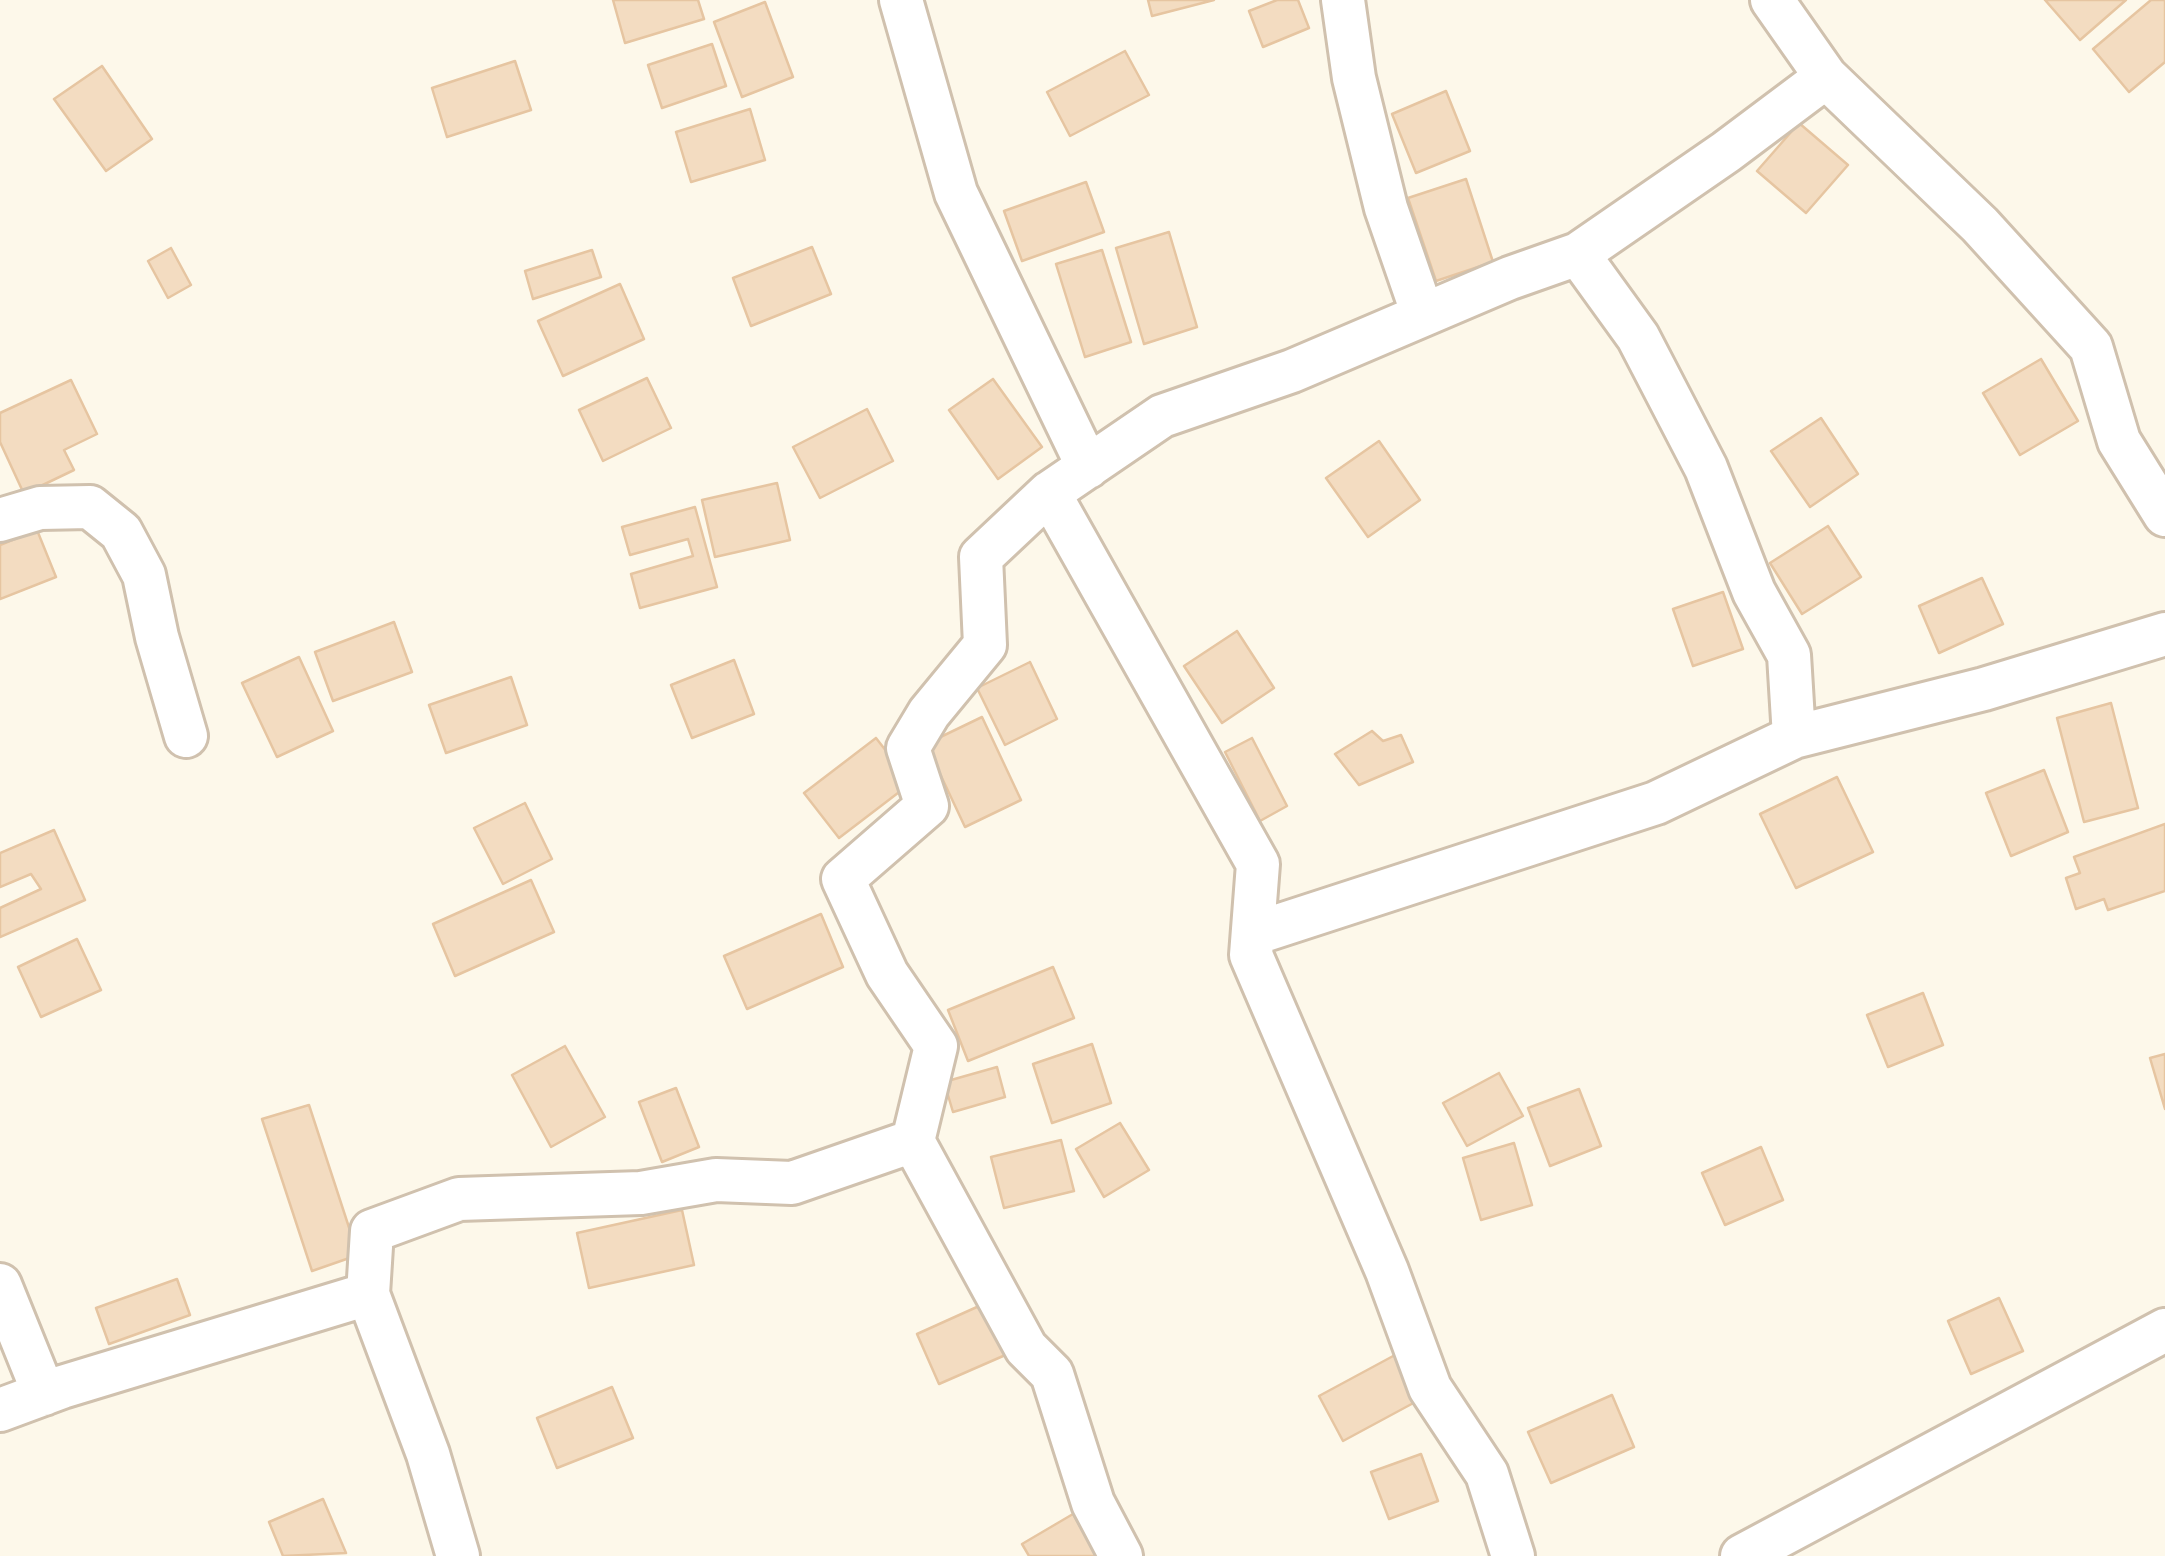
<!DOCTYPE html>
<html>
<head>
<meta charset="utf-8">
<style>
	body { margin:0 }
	canvas { display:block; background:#fdf8ea }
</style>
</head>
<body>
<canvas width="2165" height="1556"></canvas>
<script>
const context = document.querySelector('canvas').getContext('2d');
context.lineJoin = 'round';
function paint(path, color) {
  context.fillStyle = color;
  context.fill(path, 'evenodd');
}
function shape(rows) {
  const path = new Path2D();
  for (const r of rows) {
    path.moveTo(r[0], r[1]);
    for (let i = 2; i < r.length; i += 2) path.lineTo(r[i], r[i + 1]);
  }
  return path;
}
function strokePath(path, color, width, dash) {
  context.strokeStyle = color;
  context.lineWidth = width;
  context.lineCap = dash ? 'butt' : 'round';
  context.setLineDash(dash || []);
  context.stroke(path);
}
const building = shape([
	[613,0,698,0,704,19,625,43,613,0],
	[1148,0,1214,0,1152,16,1148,0],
	[1277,0,1298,0,1309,28,1263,47,1249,11,1277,0],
	[2045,0,2126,0,2080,40,2045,0],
	[2151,0,2165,0,2165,62,2129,92,2093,49,2151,0],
	[765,2,793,77,742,97,714,22,765,2],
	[712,44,726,86,662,108,648,65,712,44],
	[1125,51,1149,95,1070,136,1047,92,1125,51],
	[515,61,531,110,447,137,432,88,515,61],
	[102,66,152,139,106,171,54,99,102,66],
	[1446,91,1470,151,1416,173,1392,114,1446,91],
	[750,109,765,160,691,182,676,132,750,109],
	[1799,123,1848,165,1806,213,1757,171,1799,123],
	[1466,179,1493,262,1436,281,1408,198,1466,179],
	[1086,182,1104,232,1022,261,1004,211,1086,182],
	[1169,232,1197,327,1144,344,1116,248,1169,232],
	[812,247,831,294,751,326,733,278,812,247],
	[171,248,191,285,168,298,148,261,171,248],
	[592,250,601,277,533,299,525,271,592,250],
	[1102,250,1131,342,1085,357,1056,264,1102,250],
	[620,284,644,339,563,376,538,321,620,284],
	[2041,359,2078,421,2020,455,1983,393,2041,359],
	[647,378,671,428,603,461,579,410,647,378],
	[993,379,1042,447,998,479,949,410,993,379],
	[71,380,97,434,64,450,74,470,24,494,0,442,0,413,71,380],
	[867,409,893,461,820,498,793,447,867,409],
	[1821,418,1858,474,1810,507,1771,451,1821,418],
	[1379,441,1420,500,1368,537,1326,478,1379,441],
	[777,483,790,540,715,557,702,500,777,483],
	[695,507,717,587,640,608,631,574,693,556,688,539,630,555,622,527,695,507],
	[1828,526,1861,577,1802,614,1770,563,1828,526],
	[37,530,56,577,0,599,0,545,37,530],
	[1982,578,2003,624,1939,653,1919,606,1982,578],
	[1723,592,1743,649,1693,666,1673,609,1723,592],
	[394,622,412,672,333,701,315,652,394,622],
	[1237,631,1274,688,1222,723,1184,666,1237,631],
	[299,657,333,731,277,757,242,683,299,657],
	[734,660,754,714,692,738,671,685,734,660],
	[1030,662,1057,719,1005,745,977,688,1030,662],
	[511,677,527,725,446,753,429,705,511,677],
	[2111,703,2138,808,2084,822,2057,718,2111,703],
	[982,717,1021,800,965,827,926,744,982,717],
	[1372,731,1383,741,1401,735,1413,762,1359,785,1335,754,1372,731],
	[876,738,911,783,839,838,804,793,876,738],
	[1252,738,1287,806,1260,821,1225,752,1252,738],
	[2044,770,2068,832,2011,856,1986,793,2044,770],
	[1837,777,1873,852,1796,888,1760,814,1837,777],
	[525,803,552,859,503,884,474,828,525,803],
	[2165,824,2165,891,2108,910,2104,899,2076,909,2066,878,2080,873,2074,857,2165,824],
	[54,830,85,900,0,937,0,908,41,889,31,874,0,887,0,853,54,830],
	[531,880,554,932,455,976,433,924,531,880],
	[821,914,843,967,747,1009,724,956,821,914],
	[77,939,101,990,41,1017,18,967,77,939],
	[1053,967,1074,1018,968,1061,948,1010,1053,967],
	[1923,993,1943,1045,1888,1067,1867,1015,1923,993],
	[1092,1044,1111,1103,1052,1123,1033,1064,1092,1044],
	[565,1046,605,1117,551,1147,512,1075,565,1046],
	[2165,1054,2165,1109,2150,1058,2165,1054],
	[997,1067,1005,1097,953,1112,944,1082,997,1067],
	[1499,1073,1523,1116,1467,1146,1443,1103,1499,1073],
	[676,1088,699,1147,662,1162,639,1102,676,1088],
	[1579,1089,1601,1146,1550,1166,1528,1108,1579,1089],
	[309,1105,358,1255,312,1271,262,1119,309,1105],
	[1120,1123,1149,1170,1104,1197,1076,1149,1120,1123],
	[1061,1140,1074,1191,1004,1208,991,1157,1061,1140],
	[1514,1143,1532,1205,1481,1220,1463,1158,1514,1143],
	[1761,1147,1783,1200,1725,1225,1702,1173,1761,1147],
	[682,1210,694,1265,589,1288,577,1233,682,1210],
	[177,1279,190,1315,109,1344,96,1308,177,1279],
	[1999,1298,2023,1351,1971,1374,1948,1321,1999,1298],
	[988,1302,1010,1353,939,1384,917,1334,988,1302],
	[1395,1355,1419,1400,1343,1441,1319,1396,1395,1355],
	[612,1387,633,1438,557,1468,537,1418,612,1387],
	[1612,1395,1634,1447,1551,1483,1528,1432,1612,1395],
	[1421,1454,1438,1501,1389,1519,1371,1472,1421,1454],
	[323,1499,346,1553,283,1556,269,1522,323,1499],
	[1073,1514,1097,1556,1029,1556,1022,1544,1073,1514]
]);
paint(building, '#f3dcc1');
strokePath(building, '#e6c5a1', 2.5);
const minor = shape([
	[901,0,956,193,1088,467],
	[1343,0,1354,78,1386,208,1423,315],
	[1772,0,1826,77],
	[1578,254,1638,337,1706,468,1754,592,1789,655,1794,737],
	[1049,493,1162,416,1292,371,1510,278,1578,254,1726,152,1826,77,1980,225,2091,347,2119,441,2165,515],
	[0,520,40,508,90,507,121,532,144,575,157,637,186,736],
	[1253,934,1656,803,1794,737,1984,689,2165,634],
	[913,1141,936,1046,887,974,843,879,927,806,908,748,929,713,985,645,981,557,1049,493,1258,864,1251,955,1387,1271,1430,1388,1487,1474,1513,1556],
	[0,1285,44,1394],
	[0,1410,62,1387,368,1294],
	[458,1556,428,1454,368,1294,372,1231,459,1199,641,1193,716,1180,792,1183,913,1141,1026,1348,1052,1374,1093,1503,1121,1556],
	[1742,1556,2165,1330]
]);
strokePath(minor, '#d0c1ae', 48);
strokePath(minor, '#fff', 42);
</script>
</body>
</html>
